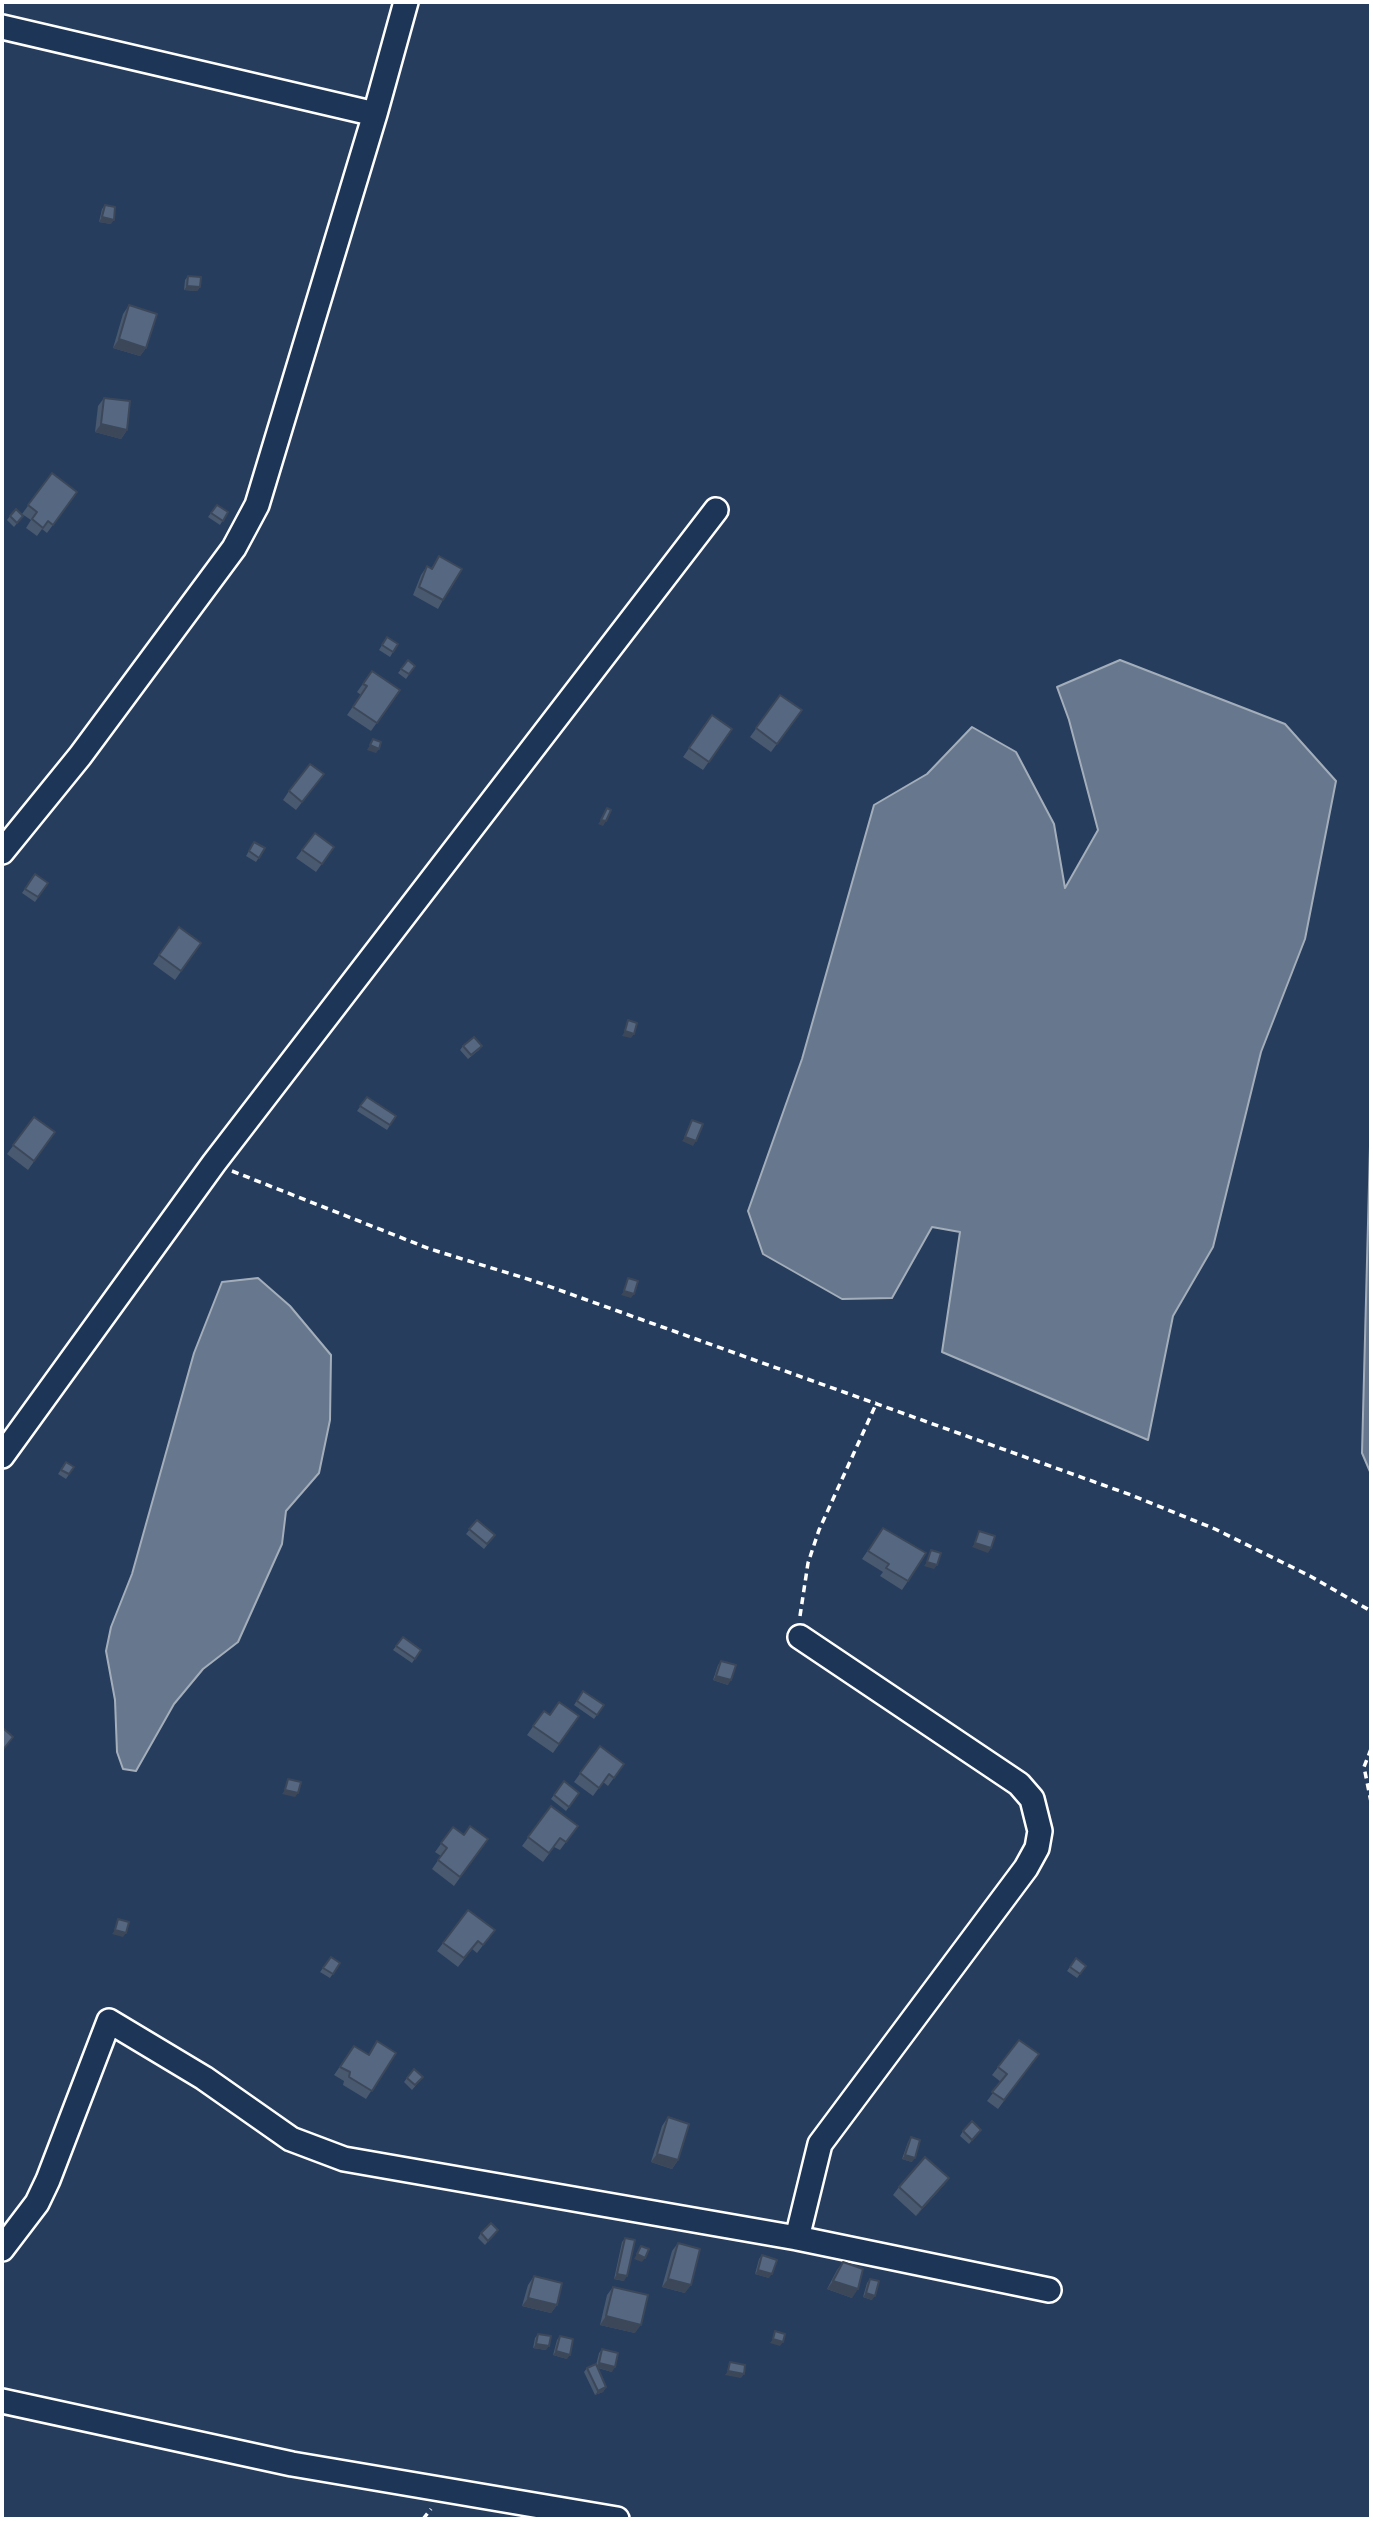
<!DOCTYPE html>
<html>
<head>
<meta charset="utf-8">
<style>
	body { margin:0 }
	#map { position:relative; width:1373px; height:2521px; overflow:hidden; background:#263d5e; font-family:Mynerve,sans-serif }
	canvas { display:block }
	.frame { position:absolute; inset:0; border:4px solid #fff; pointer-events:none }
</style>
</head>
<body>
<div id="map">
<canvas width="1373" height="2521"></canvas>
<div class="frame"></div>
</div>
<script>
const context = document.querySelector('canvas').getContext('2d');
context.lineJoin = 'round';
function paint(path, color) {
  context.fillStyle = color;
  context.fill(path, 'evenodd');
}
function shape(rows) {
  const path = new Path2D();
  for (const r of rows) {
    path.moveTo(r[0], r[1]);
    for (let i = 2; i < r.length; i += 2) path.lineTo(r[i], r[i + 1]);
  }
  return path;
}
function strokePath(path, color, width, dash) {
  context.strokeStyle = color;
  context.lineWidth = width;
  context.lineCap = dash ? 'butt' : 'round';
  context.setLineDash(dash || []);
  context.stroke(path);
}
const water = shape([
	[1120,660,1285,724,1336,781,1305,939,1261,1052,1213,1247,1173,1316,1148,1440,942,1352,960,1232,932,1227,892,1298,842,1299,763,1254,748,1211,802,1059,874,805,927,774,972,727,1016,752,1054,824,1065,888,1098,830,1069,720,1057,687,1120,660],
	[1371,1108,1371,1474,1362,1453,1371,1108],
	[258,1278,290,1306,331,1355,330,1420,319,1473,286,1511,282,1544,238,1642,203,1669,174,1704,136,1771,123,1769,117,1752,115,1700,106,1651,111,1627,132,1574,194,1353,222,1282,258,1278]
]);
paint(water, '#67788e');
strokePath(water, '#a4aebb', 2);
const street = shape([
	[2,27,375,114],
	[2,852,80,756,234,548,257,505,375,114,406,2],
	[2,1456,214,1163,716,510],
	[797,2238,820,2144,1026,1868,1037,1848,1040,1831,1032,1799,1019,1784,800,1637],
	[2,2249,37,2203,48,2180,109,2021,204,2078,291,2139,344,2159,797,2238,1049,2290],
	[2,2401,292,2464,617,2519]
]);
strokePath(street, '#fff', 28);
strokePath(shape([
	[232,1171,430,1249,534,1281,1131,1495,1215,1529,1310,1576,1371,1611],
	[800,1616,808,1563,819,1530,877,1402],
	[1371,1749,1364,1767,1371,1802],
	[423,2519,431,2509]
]), '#fff', 3.5, [7, 5]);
strokePath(street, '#1d3557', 23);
paint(shape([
	[105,205,111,224,99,222,102,209],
	[188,276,200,287,197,291,184,290,185,280],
	[129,305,146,348,140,356,113,348,123,314],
	[104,398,127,430,121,439,95,432,98,406],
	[52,473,77,492,47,533,42,529,37,536,26,528,31,520,22,514],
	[217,505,228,512,220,525,208,517],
	[10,516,20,520,14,527,7,520],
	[439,556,443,600,438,609,413,595,421,575,427,566,431,569],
	[387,637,398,644,390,657,379,650],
	[408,660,415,666,406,679,398,673],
	[372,671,400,690,371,731,347,715,361,695,357,692],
	[780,695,802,710,771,752,750,737],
	[712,715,732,729,703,770,683,757],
	[324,774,296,810,283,800,289,791],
	[315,833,334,847,316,872,296,858],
	[254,842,265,848,256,862,246,856],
	[35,874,48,883,35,902,22,893],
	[179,927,201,943,175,980,153,964],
	[463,1046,482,1046,479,1050,468,1059,460,1050],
	[367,1097,396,1116,387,1130,357,1111],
	[34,1117,55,1132,28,1170,7,1154],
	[66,1462,74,1467,66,1479,58,1474],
	[477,1520,495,1535,484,1549,466,1534],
	[883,1528,908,1581,902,1590,880,1576,883,1572,862,1559],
	[403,1637,421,1650,412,1663,393,1650],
	[721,1661,728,1685,713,1680,718,1665],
	[583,1691,604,1705,594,1719,574,1705],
	[544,1711,550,1715,579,1716,553,1753,527,1735],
	[600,1746,624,1764,608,1786,603,1782,593,1796,574,1782],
	[564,1781,579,1793,566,1811,551,1799],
	[551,1806,578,1826,560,1850,554,1847,543,1862,522,1846],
	[453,1827,464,1835,488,1839,454,1886,432,1869,441,1856,435,1852],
	[468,1910,495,1930,477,1953,472,1949,458,1967,437,1951],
	[331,1957,340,1963,330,1978,320,1972],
	[1076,1958,1086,1966,1077,1978,1067,1971],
	[1019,2040,1039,2054,998,2109,987,2101,1001,2082,992,2075],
	[354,2046,368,2055,396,2053,366,2099,343,2085,344,2081,334,2075],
	[423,2077,412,2090,404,2082,407,2078],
	[668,2117,678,2160,672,2169,651,2162,662,2126],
	[963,2131,978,2134,969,2144,960,2136],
	[911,2137,912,2162,902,2159,908,2142],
	[949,2178,943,2186,916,2216,893,2195,899,2187],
	[498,2230,485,2245,478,2238,481,2233],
	[625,2238,624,2281,614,2279,622,2242],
	[678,2243,685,2293,662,2287,672,2251],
	[762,2255,769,2278,755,2274,759,2259],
	[843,2262,852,2298,827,2289,837,2270],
	[534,2276,557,2305,551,2313,522,2306,528,2285],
	[870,2279,872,2300,863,2297,867,2283],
	[613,2287,635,2333,600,2325,607,2295],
	[538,2334,546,2350,533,2348,535,2338],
	[560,2336,567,2359,553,2355,557,2340],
	[602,2349,612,2372,598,2368,606,2387,603,2392,595,2395,584,2372,587,2368,596,2365,599,2353]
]), '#49596f');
paint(shape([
	[102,217,114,220,111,224,99,222],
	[187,286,200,287,197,291,184,290],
	[119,339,146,348,140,356,113,348],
	[101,424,127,430,121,439,95,432],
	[370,745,379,749,376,753,367,750],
	[601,820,606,821,603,826,598,824],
	[625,1031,634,1034,631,1038,622,1036],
	[685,1137,696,1141,693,1146,682,1141],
	[624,1291,634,1294,631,1298,621,1295],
	[975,1543,991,1548,988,1553,972,1547],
	[927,1562,937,1565,934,1569,924,1566],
	[716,1676,731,1680,728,1685,713,1680],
	[285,1790,298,1793,295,1797,282,1794],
	[115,1930,126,1933,123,1937,112,1934],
	[657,2154,678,2160,672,2169,651,2162],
	[905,2155,915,2158,912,2162,902,2159],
	[949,2178,943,2186,916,2216,922,2208],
	[637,2254,645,2258,642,2262,634,2259],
	[758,2270,772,2274,769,2278,755,2274],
	[617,2274,627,2276,624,2281,614,2279],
	[668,2279,691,2285,685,2293,662,2287],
	[833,2281,858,2289,852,2298,827,2289],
	[866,2293,875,2296,872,2300,863,2297],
	[528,2298,557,2305,551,2313,522,2306],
	[606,2316,641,2325,635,2333,600,2325],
	[773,2339,783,2342,780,2346,770,2343],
	[536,2344,549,2346,546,2350,533,2348],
	[556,2351,570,2355,567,2359,553,2355],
	[599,2363,615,2367,612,2372,596,2367],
	[728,2371,744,2374,741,2378,725,2375],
	[606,2387,603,2392,595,2395,598,2391]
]), '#3c485a');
const building = shape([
	[105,205,115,207,114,220,102,217,105,205],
	[188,276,201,277,200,287,187,286,188,276],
	[129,305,157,314,146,348,119,339,129,305],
	[104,398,130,401,127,430,101,424,104,398],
	[52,473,77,492,53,525,48,521,43,528,32,519,37,512,28,505,52,473],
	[217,505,228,512,223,521,211,513,217,505],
	[16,509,23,516,17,523,10,516,16,509],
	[439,556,462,569,443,600,419,587,427,566,432,569,439,556],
	[387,637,398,644,393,652,382,645,387,637],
	[408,660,415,666,409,674,401,669,408,660],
	[372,671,400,690,377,723,353,707,367,686,363,684,372,671],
	[780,695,802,710,777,744,756,728,780,695],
	[712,715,732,729,709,762,689,748,712,715],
	[373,739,381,742,379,749,370,745,373,739],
	[310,764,324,774,302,802,289,791,310,764],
	[607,808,611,810,606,821,601,820,607,808],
	[315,833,334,847,322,864,302,850,315,833],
	[254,842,265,848,259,858,249,851,254,842],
	[35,874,48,883,38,897,25,889,35,874],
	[179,927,201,943,181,971,159,955,179,927],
	[628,1020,637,1023,634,1034,625,1031,628,1020],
	[474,1037,482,1046,471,1055,463,1046,474,1037],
	[367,1097,396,1116,390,1125,360,1106,367,1097],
	[34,1117,55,1132,34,1161,13,1145,34,1117],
	[692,1120,703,1124,696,1141,685,1137,692,1120],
	[628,1278,638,1281,634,1294,624,1291,628,1278],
	[66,1462,74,1467,69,1474,61,1470,66,1462],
	[477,1520,495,1535,487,1544,469,1529,477,1520],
	[883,1528,926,1553,908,1581,886,1568,889,1564,868,1551,883,1528],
	[979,1531,995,1536,991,1548,975,1543,979,1531],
	[931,1550,941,1553,937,1565,927,1562,931,1550],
	[403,1637,421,1650,415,1659,396,1646,403,1637],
	[721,1661,736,1665,731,1680,716,1676,721,1661],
	[583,1691,604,1705,597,1715,577,1701,583,1691],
	[559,1702,579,1716,559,1744,533,1726,544,1711,550,1715,559,1702],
	[4,1729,13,1737,2,1751,2,1732,4,1729],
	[600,1746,624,1764,614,1778,609,1774,599,1788,580,1773,600,1746],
	[288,1779,301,1782,298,1793,285,1790,288,1779],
	[564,1781,579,1793,569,1807,554,1795,564,1781],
	[551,1806,578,1826,566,1842,560,1838,549,1853,528,1837,551,1806],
	[470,1826,488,1839,460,1877,438,1860,447,1848,441,1843,453,1827,464,1835,470,1826],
	[468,1910,495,1930,483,1945,478,1941,464,1958,443,1943,468,1910],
	[118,1919,129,1922,126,1933,115,1930,118,1919],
	[331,1957,340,1963,333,1974,323,1968,331,1957],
	[1076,1958,1086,1966,1080,1974,1070,1967,1076,1958],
	[1019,2040,1039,2054,1004,2100,992,2092,1007,2074,998,2067,1019,2040],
	[377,2041,396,2053,372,2091,349,2077,350,2072,340,2067,354,2046,369,2055,377,2041],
	[414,2069,423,2077,415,2085,407,2078,414,2069],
	[668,2117,689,2124,678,2160,657,2154,668,2117],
	[972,2121,981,2130,972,2140,963,2131,972,2121],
	[911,2137,920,2140,915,2158,905,2155,911,2137],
	[925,2157,949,2178,922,2208,899,2187,925,2157],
	[491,2223,498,2230,488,2241,481,2233,491,2223],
	[625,2238,635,2240,627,2276,617,2274,625,2238],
	[678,2243,700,2249,691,2285,668,2279,678,2243],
	[641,2246,649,2249,645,2258,637,2254,641,2246],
	[762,2255,777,2260,772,2274,758,2270,762,2255],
	[843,2262,863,2269,858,2289,833,2281,843,2262],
	[534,2276,562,2283,557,2305,528,2298,534,2276],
	[870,2279,879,2281,875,2296,866,2293,870,2279],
	[613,2287,648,2295,641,2325,606,2316,613,2287],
	[775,2331,785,2334,783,2342,773,2339,775,2331],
	[538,2334,551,2336,549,2346,536,2344,538,2334],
	[560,2336,573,2339,570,2355,556,2351,560,2336],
	[602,2349,618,2353,615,2367,599,2363,602,2349],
	[730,2362,745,2365,744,2374,728,2371,730,2362],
	[596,2364,606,2387,598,2391,587,2368,596,2364]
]);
paint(building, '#556781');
strokePath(building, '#3c485a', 2);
</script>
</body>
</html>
